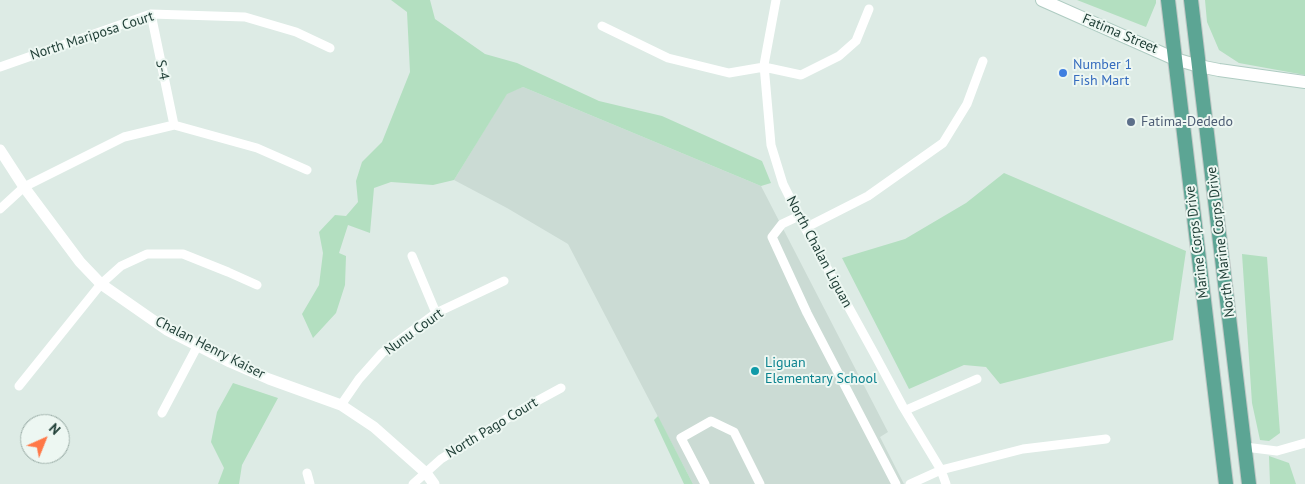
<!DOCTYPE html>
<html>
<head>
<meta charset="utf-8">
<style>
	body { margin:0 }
	#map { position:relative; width:1305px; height:484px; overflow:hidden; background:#ddebe5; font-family:"PT Sans",sans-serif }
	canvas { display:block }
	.north { position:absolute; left:20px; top:414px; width:50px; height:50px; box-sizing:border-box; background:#edf7f2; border:1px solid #9aaca6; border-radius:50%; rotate:44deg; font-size:14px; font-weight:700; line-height:20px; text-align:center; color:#1d3c34 }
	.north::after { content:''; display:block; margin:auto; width:18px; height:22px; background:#ff7847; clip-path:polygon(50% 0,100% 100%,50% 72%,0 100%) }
</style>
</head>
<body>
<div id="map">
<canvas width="1305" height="484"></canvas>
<div class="north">N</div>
</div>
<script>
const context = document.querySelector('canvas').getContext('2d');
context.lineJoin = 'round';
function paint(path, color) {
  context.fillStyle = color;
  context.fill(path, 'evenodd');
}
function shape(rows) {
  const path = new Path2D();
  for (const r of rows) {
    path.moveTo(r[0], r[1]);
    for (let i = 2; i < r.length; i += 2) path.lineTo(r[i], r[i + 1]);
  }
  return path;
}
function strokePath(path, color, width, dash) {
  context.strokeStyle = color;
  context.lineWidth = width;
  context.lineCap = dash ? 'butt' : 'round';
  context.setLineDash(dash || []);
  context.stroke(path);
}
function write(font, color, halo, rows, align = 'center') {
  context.font = font + ' "PT Sans",sans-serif';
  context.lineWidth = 4;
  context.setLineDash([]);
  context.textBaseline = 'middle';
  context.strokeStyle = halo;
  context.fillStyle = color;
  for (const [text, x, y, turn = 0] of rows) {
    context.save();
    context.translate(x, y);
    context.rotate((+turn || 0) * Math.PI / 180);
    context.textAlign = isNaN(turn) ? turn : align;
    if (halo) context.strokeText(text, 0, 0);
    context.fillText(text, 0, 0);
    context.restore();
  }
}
paint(shape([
	[523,87,761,186,888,432,880,437,904,484,693,484,568,244,507,208,454,180,507,93]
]), '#cbdbd4');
paint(shape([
	[391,0,430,0,435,19,485,54,517,63,599,101,662,116,762,161,771,183,761,186,523,87,507,94,454,180,433,185,391,182,374,188,370,233,348,225,339,253,346,256,345,285,336,313,313,338,302,314,319,285,323,253,319,232,335,215,346,216,358,202,356,181,362,162,382,142,410,72,407,12],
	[1077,0,1156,0,1156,3,1146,27],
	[1205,0,1305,0,1305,75,1239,63,1219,50,1207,22],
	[1004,173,1186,251,1173,340,1000,384,986,367,964,365,909,389,842,258,905,239,966,203],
	[1242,254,1267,257,1280,433,1269,441,1260,440,1252,403],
	[233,383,278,398,242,465,239,484,218,484,224,468,211,442,217,412],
	[658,416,693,484,684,484,654,420],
	[1269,456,1289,463,1296,484,1270,484]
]), '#b3dfc0');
const secondary = shape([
	[1042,0,1175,59,1199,66,1219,70,1305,82]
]);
const primary = shape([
	[1168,0,1226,484],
	[1191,0,1249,484]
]);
strokePath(secondary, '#afccc2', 14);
strokePath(primary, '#c0c8c6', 16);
strokePath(shape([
	[776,0,764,65,771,145,783,184,805,228,875,355,903,407,941,470,946,484],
	[151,14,174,125],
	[602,26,668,58,729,73,764,67,801,75,839,56,856,41,869,9],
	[0,67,151,14,245,17,296,32,330,48],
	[0,209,24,187,124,137,174,125,257,148,307,170],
	[799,216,782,224,772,237,807,313,896,484],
	[805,228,868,196,943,143,967,104,983,61],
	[412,256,436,313],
	[19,386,101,284,121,266,147,254,183,254,228,272,257,285],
	[341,405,359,379,382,353,436,313,504,281],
	[906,410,977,379],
	[162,413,198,345],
	[1245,447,1277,451,1305,443],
	[307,473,310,484],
	[413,484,441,459,478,436,526,407,561,388],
	[705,484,681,438,711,421,734,432,760,484],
	[910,484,941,470,1023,449,1106,439]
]), '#fff', 9);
strokePath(shape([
	[0,150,24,187,80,262,101,284,167,330,230,362,269,379,341,405,374,427,426,473,434,484]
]), '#fff', 11);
strokePath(secondary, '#fff', 12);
strokePath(primary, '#5ca594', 14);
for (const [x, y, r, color] of [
	[1063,73,5,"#3f7fe0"],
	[1131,122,5,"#5c6f8a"],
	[755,371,5,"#0f9aa8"]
]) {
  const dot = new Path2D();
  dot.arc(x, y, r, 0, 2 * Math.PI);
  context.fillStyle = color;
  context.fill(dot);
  strokePath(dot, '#edf7f2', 2);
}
write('14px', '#1d3c34', '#edf7f2', [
	["Fatima Street",1120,34,23],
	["North Mariposa Court",92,36,-18],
	["S-4",162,70,78],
	["Marine Corps Drive",1197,242,-97],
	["North Marine Corps Drive",1221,242,-97],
	["North Chalan Liguan",819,252,62],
	["Nunu Court",414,332,-36],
	["Chalan Henry Kaiser",210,348,27],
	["North Pago Court",492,428,-31]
]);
write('14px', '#366cbe', '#edf7f2', [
	["Number 1",1073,65],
	["Fish Mart",1073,81]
], 'left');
write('14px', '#4e5e75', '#edf7f2', [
	["Fatima-Dededo",1141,122]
], 'left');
write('14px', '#0d838f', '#edf7f2', [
	["Liguan",765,363],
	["Elementary School",765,379]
], 'left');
</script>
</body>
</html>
